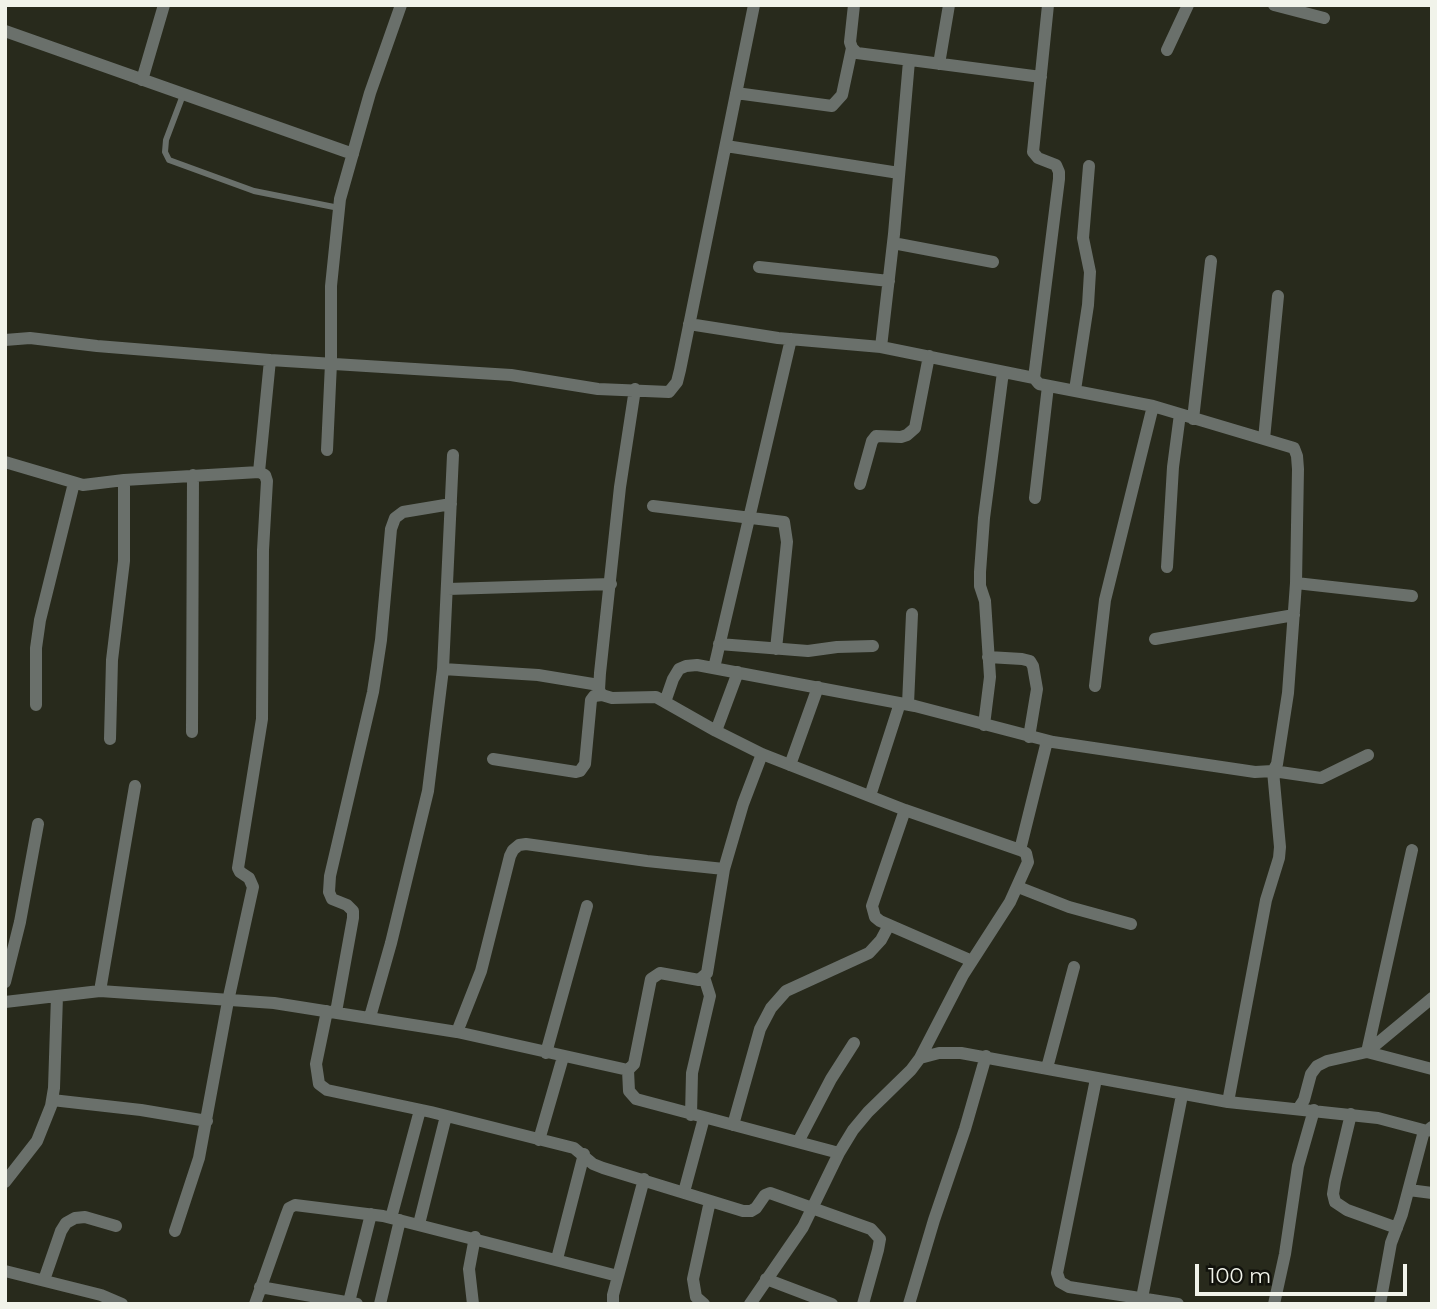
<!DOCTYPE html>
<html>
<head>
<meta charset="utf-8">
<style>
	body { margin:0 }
	#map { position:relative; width:1437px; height:1309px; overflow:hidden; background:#282a1c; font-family:Montserrat,sans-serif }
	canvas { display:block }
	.frame { position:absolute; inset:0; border:7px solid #f1f3ea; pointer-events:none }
	.scale { position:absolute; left:1195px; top:1264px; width:212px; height:32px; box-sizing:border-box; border:4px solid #f1f3ea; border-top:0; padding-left:9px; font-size:21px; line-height:24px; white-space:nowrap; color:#f1f3ea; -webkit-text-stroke:5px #11120c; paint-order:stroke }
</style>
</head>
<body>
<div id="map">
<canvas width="1437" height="1309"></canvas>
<div class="frame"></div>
<div class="scale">100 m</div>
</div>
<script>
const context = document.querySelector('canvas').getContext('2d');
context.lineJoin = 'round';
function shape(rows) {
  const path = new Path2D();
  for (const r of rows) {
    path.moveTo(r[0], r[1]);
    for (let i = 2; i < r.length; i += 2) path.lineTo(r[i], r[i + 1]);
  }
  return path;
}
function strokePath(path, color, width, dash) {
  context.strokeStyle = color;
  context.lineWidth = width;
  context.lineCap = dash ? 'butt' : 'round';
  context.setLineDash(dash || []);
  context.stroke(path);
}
strokePath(shape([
	[183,95,166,140,165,152,169,160,254,191,339,208]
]), '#6a706b', 6);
strokePath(shape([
	[854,5,850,42,852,48,857,53,1041,77],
	[1274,5,1324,18],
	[5,31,353,154],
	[1167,50,1188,5],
	[939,64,949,5],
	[142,80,164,5],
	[736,93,832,106,842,95,852,48],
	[726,146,899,173],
	[893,243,993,262],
	[759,267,889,281],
	[689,324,778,338,881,347,1034,378],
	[5,340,30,338,97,346,270,360,511,375,598,389,669,392,677,382,680,370,754,5],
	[881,347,894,234,909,61],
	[635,389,620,487,600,673,599,690,602,695,612,698,656,697,716,731,762,754,905,810,1020,850,1026,853,1028,862,1010,902,963,975,920,1058,911,1070,868,1112,853,1130,839,1153,803,1227,750,1304],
	[1075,390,1088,305,1090,272,1083,238,1089,166],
	[1193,419,1211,261],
	[1264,439,1278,296],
	[327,450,331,363,331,286,340,199,370,93,401,5],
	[5,462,83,485,124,480,259,472,265,475,267,481,263,550,262,719,238,868,240,872,249,878,253,887,228,1001,199,1158,175,1231],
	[259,472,270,360],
	[860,484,872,441,876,436,901,437,907,435,915,428,929,356],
	[1035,498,1048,386],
	[653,506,784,522,787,542,776,649],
	[1167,567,1173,467,1180,414],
	[1296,583,1412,596],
	[448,589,611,584],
	[1155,639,1294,615],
	[719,644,808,651,837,647,873,646],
	[988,657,1022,659,1030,661,1033,666,1037,689,1029,737],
	[714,668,791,339],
	[443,669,538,675,599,685],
	[1095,686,1105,600,1153,406],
	[665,702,673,679,679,669,686,666,697,665,915,706,1053,742,1255,772,1273,771,1277,764,1288,693,1296,583,1298,469,1297,456,1294,448,1153,406,1039,384,1034,378,1059,179,1059,172,1056,165,1038,158,1033,152,1048,5],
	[908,704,912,614],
	[36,705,36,648,40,620,74,483],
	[984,725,990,677,985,601,980,586,980,572,984,518,1003,372],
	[716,731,738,672],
	[192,732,193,475],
	[110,739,112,660,124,561,124,480],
	[493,759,576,772,580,771,585,764,591,700,594,696,602,695],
	[790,765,818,687],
	[870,796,900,703],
	[905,810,872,906,875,917,880,921,972,961],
	[1020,850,1047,741],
	[1412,850,1367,1052,1432,1069],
	[1018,887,1069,907,1131,924],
	[5,982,20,922,38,824],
	[100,991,135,786],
	[5,1002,100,991,274,1003,457,1032,628,1070,634,1064,651,979,660,973,699,980,707,973,724,869,743,804,762,754],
	[327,1011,316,1064,319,1084,327,1090,431,1112,574,1148,593,1164,603,1168,743,1211,751,1211,756,1208,765,1195,770,1193,871,1229,880,1239,878,1250,863,1304],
	[336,1012,353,918,353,911,347,905,332,899,329,892,330,876,373,692,381,640,391,529,395,518,403,512,451,504],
	[370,1017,391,943,428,791,443,669,453,455],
	[457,1032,481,971,510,856,513,850,519,845,526,844,647,861,724,869],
	[546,1053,587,906],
	[920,1058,939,1053,961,1053,1228,1102,1378,1118,1427,1131,1432,1127],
	[1047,1068,1074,967],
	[628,1070,629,1091,636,1099,839,1153],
	[1096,1079,1057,1273,1060,1282,1069,1287,1178,1304],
	[52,1100,141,1110,207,1121],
	[1228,1102,1266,900,1279,858,1280,847,1273,771,1321,778,1368,755],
	[1298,1109,1304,1100,1311,1074,1317,1066,1327,1061,1367,1052,1432,998],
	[1351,1114,1335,1181,1333,1194,1335,1202,1347,1210,1397,1228],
	[691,1115,692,1073,710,996,704,977],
	[733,1125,760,1029,771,1008,786,991,869,953,881,940,889,925],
	[539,1140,563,1057],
	[798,1142,831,1079,854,1043],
	[5,1182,37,1141,51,1106,54,1088,57,996],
	[1409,1190,1432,1193],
	[684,1192,704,1118],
	[391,1218,420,1110],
	[419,1224,446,1116],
	[557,1259,584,1154],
	[5,1271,101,1295,122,1304],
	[766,1279,832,1304],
	[44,1280,61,1231,66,1223,75,1218,85,1217,116,1226],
	[260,1287,357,1304],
	[1142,1298,1182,1095],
	[349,1302,371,1214],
	[255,1304,286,1216,289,1208,295,1205,383,1216,618,1276],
	[380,1304,400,1220],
	[473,1304,469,1269,475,1237],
	[613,1304,613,1295,644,1179],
	[704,1304,696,1297,693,1279,710,1201],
	[909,1304,934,1220,965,1129,986,1056],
	[1274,1304,1285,1254,1298,1166,1314,1110],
	[1380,1304,1391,1243,1402,1214,1424,1131]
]), '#6a706b', 12);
</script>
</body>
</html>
